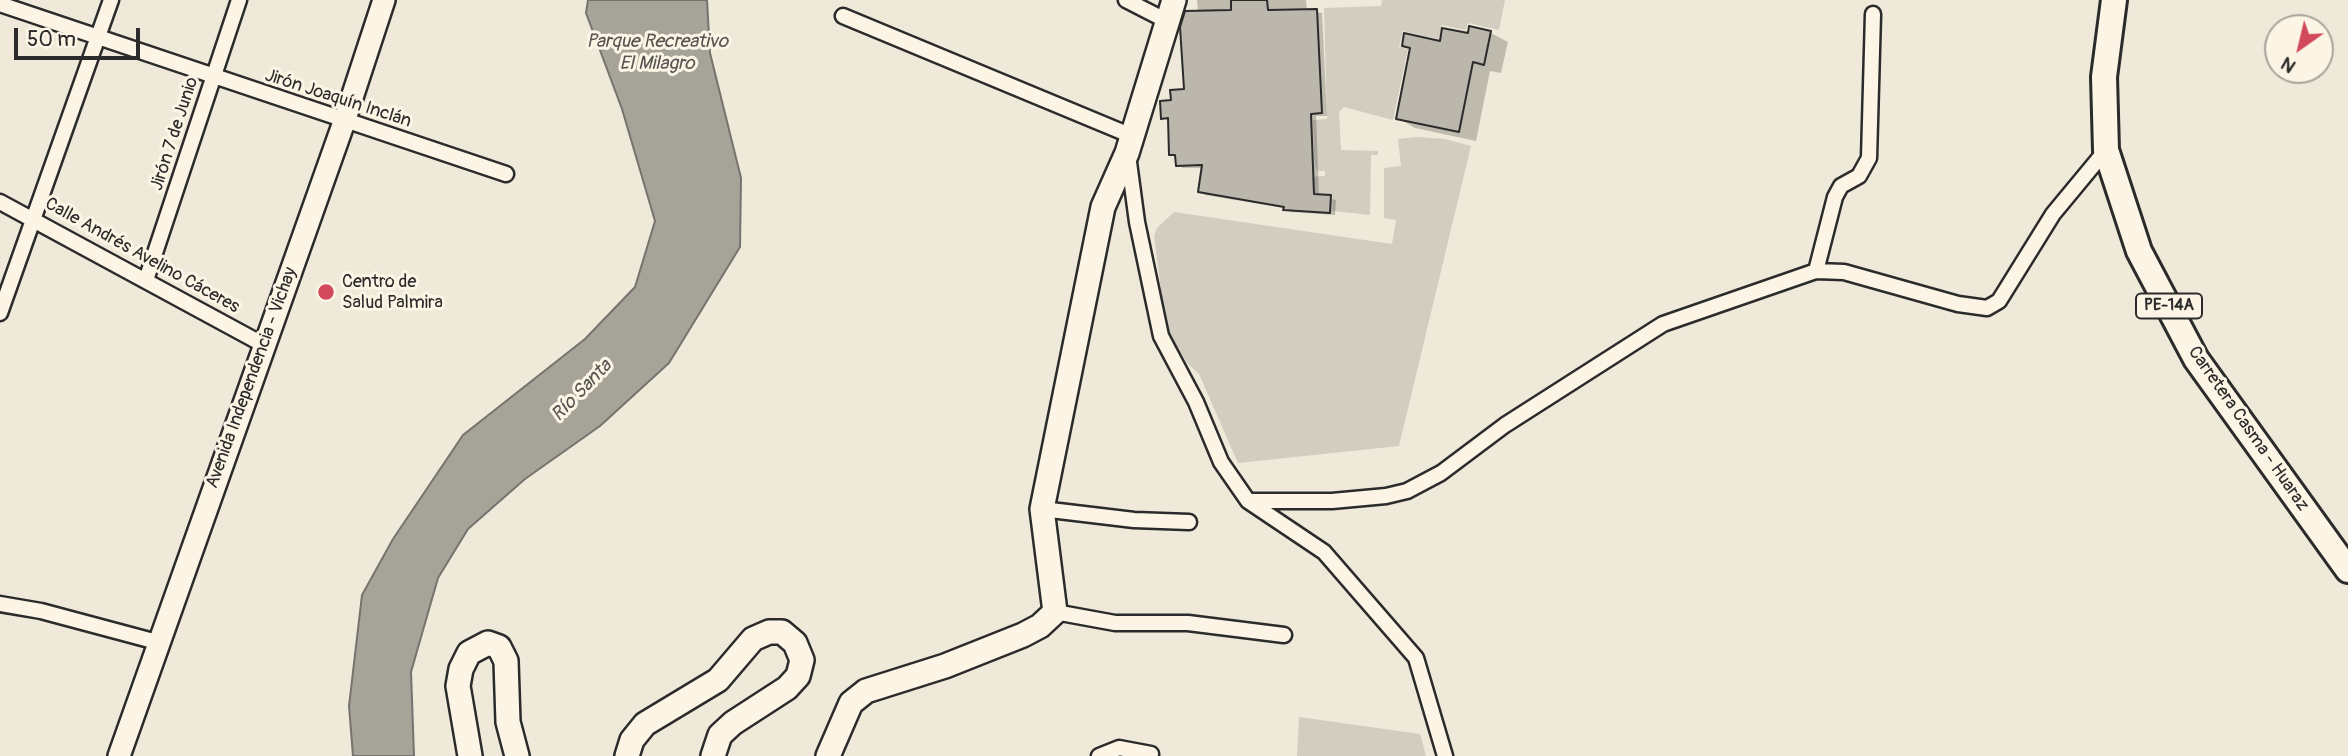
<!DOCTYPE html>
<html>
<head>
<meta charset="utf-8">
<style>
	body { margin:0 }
	#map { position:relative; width:2348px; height:756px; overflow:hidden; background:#efe9da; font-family:Pangolin,sans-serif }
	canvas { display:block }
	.north { position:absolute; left:2264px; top:14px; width:70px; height:70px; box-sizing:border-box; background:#fcf5e5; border:2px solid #a8a49b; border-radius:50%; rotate:214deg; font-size:19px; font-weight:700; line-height:28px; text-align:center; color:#2b2b2b }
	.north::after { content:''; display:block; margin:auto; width:24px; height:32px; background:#d1495b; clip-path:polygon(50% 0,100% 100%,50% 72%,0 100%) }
	.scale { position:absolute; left:14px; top:28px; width:126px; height:32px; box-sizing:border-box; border:4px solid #2b2b2b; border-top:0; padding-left:9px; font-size:21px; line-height:24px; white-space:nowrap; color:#2b2b2b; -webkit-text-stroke:5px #fcf5e5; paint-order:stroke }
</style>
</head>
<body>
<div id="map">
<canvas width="2348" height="756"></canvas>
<div class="north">N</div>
<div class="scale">50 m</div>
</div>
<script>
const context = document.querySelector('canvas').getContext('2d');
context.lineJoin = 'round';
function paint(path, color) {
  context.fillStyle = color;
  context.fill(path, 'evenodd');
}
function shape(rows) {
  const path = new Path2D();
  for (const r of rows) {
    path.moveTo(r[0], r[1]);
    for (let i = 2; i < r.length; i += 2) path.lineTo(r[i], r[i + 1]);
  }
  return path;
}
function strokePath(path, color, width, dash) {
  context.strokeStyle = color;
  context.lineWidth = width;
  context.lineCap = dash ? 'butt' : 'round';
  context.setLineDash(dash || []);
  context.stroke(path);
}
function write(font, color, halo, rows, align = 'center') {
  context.font = font + ' Pangolin,sans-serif';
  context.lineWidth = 6;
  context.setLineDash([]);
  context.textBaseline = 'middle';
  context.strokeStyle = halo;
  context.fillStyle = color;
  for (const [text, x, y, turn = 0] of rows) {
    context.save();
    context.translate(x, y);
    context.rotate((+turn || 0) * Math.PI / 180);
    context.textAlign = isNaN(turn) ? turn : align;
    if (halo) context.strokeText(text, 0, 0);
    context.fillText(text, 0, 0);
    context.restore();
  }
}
paint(shape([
	[1382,0,1505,0,1499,30,1468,23,1465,30,1442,25,1439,39,1403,31,1399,47,1408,49,1393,120,1344,107,1339,112,1341,150,1378,151,1378,155,1371,155,1370,215,1333,211,1332,195,1285,192,1286,178,1325,176,1325,171,1318,171,1315,167,1313,120,1327,119,1324,8,1381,6],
	[1417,137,1445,139,1471,146,1399,446,1238,463,1199,374,1188,364,1166,329,1154,236,1157,228,1174,212,1392,244,1396,220,1384,218,1384,168,1401,166,1398,139],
	[1299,717,1420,734,1426,756,1297,756]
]), '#d2cdc0');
const water = shape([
	[588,0,707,0,710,53,741,178,740,247,669,363,600,426,525,479,468,529,438,578,411,672,414,756,353,756,349,706,362,595,393,539,463,435,585,339,635,287,655,221,622,109,586,13,588,0]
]);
paint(water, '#a6a399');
strokePath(water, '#75736d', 2);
paint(shape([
	[1197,0,1306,0,1307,11,1322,13,1327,116,1316,116,1319,196,1336,200,1335,215,1291,212,1285,208,1205,195,1200,191,1204,168,1183,168,1177,165,1177,158,1171,154,1170,121,1162,118,1173,102,1186,91,1198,12],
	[1471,28,1491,33,1508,42,1501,73,1490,71,1476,141,1415,128,1398,118,1411,50,1404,45,1441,43,1469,35]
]), '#0003');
const building = shape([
	[1231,0,1267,0,1268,10,1317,9,1322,113,1311,114,1314,194,1331,195,1330,213,1283,210,1284,207,1198,192,1202,165,1176,166,1175,155,1169,155,1168,118,1161,119,1160,101,1171,100,1170,90,1184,89,1180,27,1185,11,1231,10,1231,0],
	[1469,26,1491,31,1484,65,1473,62,1459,132,1396,119,1410,48,1402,46,1404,33,1440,41,1442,28,1468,33,1469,26]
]);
paint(building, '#bcb7ac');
strokePath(building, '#2b2b2b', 2);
const minor = shape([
	[1126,0,1167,21],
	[0,4,506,174],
	[843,16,1132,136],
	[1128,155,1137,222,1161,336,1196,402,1221,462,1248,501,1324,552,1416,658,1445,756],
	[0,202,264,345],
	[1816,271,1835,197,1841,186,1859,176,1869,158,1873,14],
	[146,280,239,0],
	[0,313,111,0],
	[1248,501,1332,501,1386,496,1407,491,1441,473,1505,425,1663,324,1816,271,1844,272,1958,304,1987,308,1999,301,2053,214,2106,150],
	[1042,509,1134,520,1189,522],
	[0,604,41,611,157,642],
	[1055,612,1115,623,1188,623,1284,635],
	[1099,756,1119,748,1151,754]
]);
const secondary = shape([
	[119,756,344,122,384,0]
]);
const primary = shape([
	[470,756,458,686,461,669,469,653,488,643,499,647,506,661,508,722,517,756],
	[627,756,632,740,645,724,718,680,753,639,769,632,782,632,795,643,802,660,798,676,787,688,733,723,720,735,713,756],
	[828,756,851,703,866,691,945,666,1023,635,1040,626,1055,612,1042,509,1103,207,1127,153,1174,0]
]);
const trunk = shape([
	[2114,0,2104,77,2106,150,2139,251,2196,359,2348,570]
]);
strokePath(minor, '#2b2b2b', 19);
strokePath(secondary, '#2b2b2b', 26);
strokePath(primary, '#2b2b2b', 28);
strokePath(trunk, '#2b2b2b', 30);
strokePath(minor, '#fcf5e5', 14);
strokePath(secondary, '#fcf5e5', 21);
strokePath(primary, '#fcf5e5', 23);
strokePath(trunk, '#fcf5e5', 24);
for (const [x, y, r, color] of [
	[326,292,9,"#d1495b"]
]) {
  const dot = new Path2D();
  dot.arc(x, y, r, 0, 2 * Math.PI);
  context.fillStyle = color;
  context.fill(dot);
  strokePath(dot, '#fcf5e5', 2.5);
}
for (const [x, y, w] of [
	[2169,306,66]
]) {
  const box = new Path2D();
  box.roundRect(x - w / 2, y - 12.5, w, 25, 5);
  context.fillStyle = '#fcf5e5';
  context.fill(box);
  strokePath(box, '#2b2b2b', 2);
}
write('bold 16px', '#2b2b2b', null, [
	["PE-14A",2169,306]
]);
write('18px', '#2b2b2b', '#fcf5e5', [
	["Jirón Joaquín Inclán",338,99,18],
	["Jirón 7 de Junio",175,134,-72],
	["Calle Andrés Avelino Cáceres",142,256,29],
	["Avenida Independencia - Vichay",252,378,-70],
	["Carretera Casma - Huaraz",2248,429,55]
]);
write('18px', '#2b2b2b', '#fcf5e5', [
	["Centro de",342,282],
	["Salud Palmira",342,303]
], 'left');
write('italic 19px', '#565552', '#fcf5e5', [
	["Parque Recreativo",657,42],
	["El Milagro",657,64],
	["Río Santa",582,391,-46]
]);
</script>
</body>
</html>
